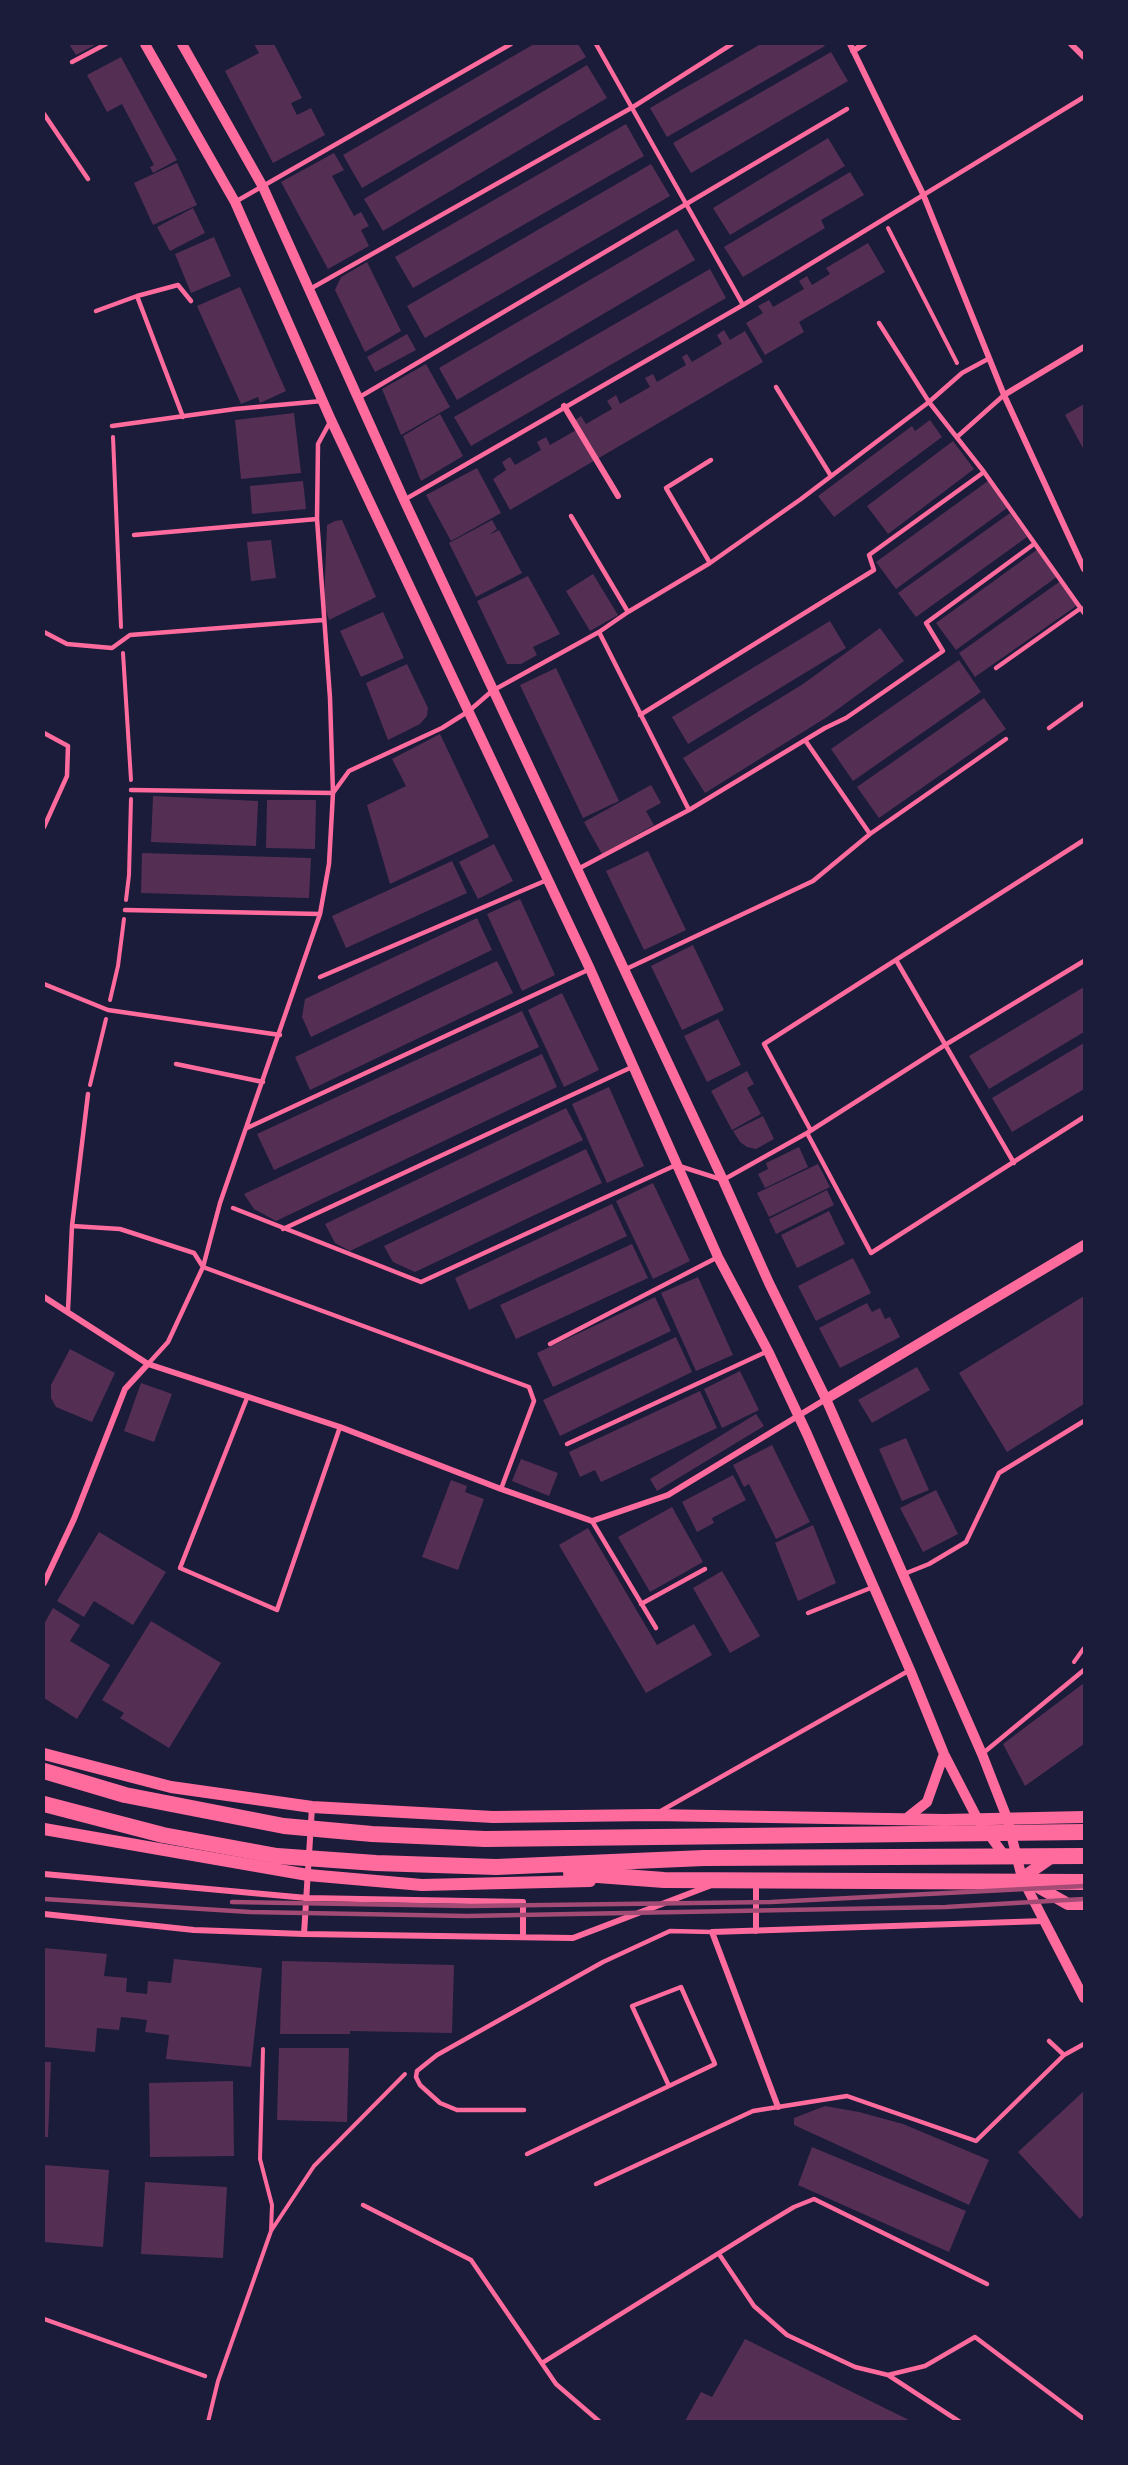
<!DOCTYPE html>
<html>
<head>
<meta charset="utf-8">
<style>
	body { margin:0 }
	#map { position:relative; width:1128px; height:2465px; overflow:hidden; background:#1b1b3a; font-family:"PT Sans Narrow",sans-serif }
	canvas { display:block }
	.frame { position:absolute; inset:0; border:45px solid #1b1b3a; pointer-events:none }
</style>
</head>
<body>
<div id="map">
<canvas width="1128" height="2465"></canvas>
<div class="frame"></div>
</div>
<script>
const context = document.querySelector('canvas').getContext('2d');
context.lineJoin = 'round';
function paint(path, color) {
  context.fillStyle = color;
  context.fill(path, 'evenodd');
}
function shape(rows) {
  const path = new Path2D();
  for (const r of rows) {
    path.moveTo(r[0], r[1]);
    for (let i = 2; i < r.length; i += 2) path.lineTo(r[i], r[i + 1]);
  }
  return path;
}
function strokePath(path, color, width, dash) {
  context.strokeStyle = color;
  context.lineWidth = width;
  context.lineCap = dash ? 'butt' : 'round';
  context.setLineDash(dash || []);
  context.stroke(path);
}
paint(shape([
	[69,44,97,44,76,55],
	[254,44,274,44,302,98,291,103,297,115,311,108,325,135,273,163,225,71,259,53],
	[534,44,578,44,586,57,362,188,343,155],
	[761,44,823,44,825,46,667,137,650,108],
	[831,52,848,81,691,173,673,143],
	[121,57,177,160,153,173,150,167,154,165,122,104,107,112,87,75],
	[587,65,607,98,383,231,364,199],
	[626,124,644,156,413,288,395,257],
	[828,138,845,166,730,235,713,208],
	[334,153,344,170,332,176,354,216,361,212,369,226,361,230,369,246,328,269,281,182],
	[177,163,197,205,153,225,134,183],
	[651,164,670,196,425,338,407,306],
	[850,172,864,195,821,220,825,228,743,277,724,247],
	[193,208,205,233,170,251,157,227],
	[677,229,695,260,457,400,439,368],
	[214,237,231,276,191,293,175,254],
	[868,243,885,272,799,322,804,332,765,355,746,323,763,313,758,306,769,300,773,307,804,289,799,281,807,276,812,285,830,274,826,268],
	[367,262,401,331,365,352,335,290,341,277],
	[710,269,726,298,471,446,454,417],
	[240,287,286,391,260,403,258,397,241,404,197,306],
	[724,330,730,340,745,331,763,362,510,510,493,479,506,470,502,462,510,457,515,465,541,450,537,442,546,437,550,445,578,429,574,421,581,416,586,424,612,409,607,401,616,395,620,404,650,387,645,378,653,374,657,382,686,365,682,357,687,354,692,362,722,344,717,335],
	[407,334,416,350,375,372,367,357],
	[426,364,450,407,401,435,382,389],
	[1084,404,1084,450,1065,415],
	[294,413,301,473,241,479,235,420],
	[440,414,463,456,421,481,403,436],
	[930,420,942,437,834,517,818,496,912,426,915,431],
	[953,441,974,469,888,534,867,506],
	[477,468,501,513,451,541,426,495],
	[303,481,306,509,252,514,250,486],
	[988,481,1007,508,896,589,876,562],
	[1010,513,1027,537,916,617,898,593],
	[342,520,376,597,329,620,324,604,327,525,335,521],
	[492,520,497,529,489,535,499,530,522,573,476,597,449,543],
	[271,540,276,578,251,581,247,542],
	[1038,549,1058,576,956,650,936,623],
	[593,574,618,615,590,631,566,591],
	[528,576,560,634,533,647,537,655,521,664,507,664,477,601],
	[1062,580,1079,604,975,677,959,653],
	[383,612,404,658,361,677,340,631],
	[830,621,846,648,688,744,672,717],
	[880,628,904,661,827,717,705,793,683,758,803,684],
	[959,660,981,692,853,781,831,749],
	[407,664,428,708,427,716,420,724,388,740,366,683],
	[556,668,619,801,583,818,520,685],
	[984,698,1006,729,879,818,857,787],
	[440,734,489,837,390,884,367,805,406,786,392,759],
	[651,785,661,803,646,811,654,825,602,854,584,822],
	[153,796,258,801,256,846,151,842],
	[267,800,316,800,315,849,266,848],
	[494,844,513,881,478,899,459,862],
	[648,851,686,930,644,950,606,871],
	[142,853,311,858,309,898,141,893],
	[452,861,467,893,346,948,332,916],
	[520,899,555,975,522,991,487,914],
	[477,918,492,950,311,1037,302,1017,305,999],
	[693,945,724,1010,682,1030,651,966],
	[497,961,513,993,310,1090,295,1057],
	[1084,987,1084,1032,989,1089,969,1056],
	[562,993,599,1070,564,1087,528,1010],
	[522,1011,539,1047,274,1170,257,1134],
	[718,1019,741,1065,707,1082,684,1036],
	[1084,1043,1084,1089,1012,1132,992,1098],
	[542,1054,557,1087,276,1221,254,1209,244,1194],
	[747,1071,754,1084,747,1088,761,1114,732,1130,711,1091],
	[609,1087,644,1166,607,1183,572,1104],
	[566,1108,583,1140,350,1251,335,1243,325,1224],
	[763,1116,774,1139,756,1149,747,1147,740,1142,733,1131],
	[799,1147,808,1167,765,1188,758,1174,768,1169,766,1163],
	[586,1149,602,1183,415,1272,393,1262,384,1246],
	[818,1164,830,1187,769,1217,757,1193],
	[653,1183,690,1261,653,1279,616,1201],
	[827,1190,834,1205,776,1234,769,1219],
	[612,1204,627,1236,469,1310,455,1278],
	[829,1211,845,1244,797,1268,781,1235],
	[632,1244,648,1278,516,1339,500,1305],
	[853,1258,871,1293,816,1321,798,1286],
	[698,1277,733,1355,696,1371,661,1293],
	[1084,1296,1084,1404,1007,1452,959,1373],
	[655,1297,671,1331,553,1387,537,1353],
	[867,1303,872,1312,880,1308,885,1319,890,1317,900,1337,840,1368,819,1328],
	[676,1337,692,1372,560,1436,543,1400],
	[70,1349,115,1373,92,1422,56,1407,51,1398,51,1385],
	[917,1367,930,1390,872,1423,858,1400],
	[740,1371,759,1410,722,1428,704,1389],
	[141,1383,172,1394,154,1442,124,1431],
	[700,1391,717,1428,601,1482,595,1470,580,1477,569,1452],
	[756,1414,764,1426,657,1491,650,1479],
	[906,1438,929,1490,902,1501,879,1449],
	[772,1445,810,1522,776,1539,749,1484,744,1487,733,1465],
	[521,1459,558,1473,549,1496,512,1481],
	[733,1475,746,1500,712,1518,714,1523,697,1532,682,1502],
	[451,1480,467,1486,465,1492,484,1499,458,1570,422,1557],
	[936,1490,958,1534,923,1552,900,1508],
	[672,1507,703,1562,650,1592,618,1537],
	[813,1525,836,1583,798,1601,775,1543],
	[588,1528,657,1645,694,1624,712,1655,646,1693,559,1545],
	[99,1532,166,1572,133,1625,94,1601,84,1617,57,1601],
	[722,1571,760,1636,730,1653,693,1588],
	[53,1608,80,1625,70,1641,110,1665,77,1719,44,1698,44,1624],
	[151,1621,221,1663,169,1748,120,1718,124,1713,102,1700],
	[1084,1683,1084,1744,1025,1786,1003,1744],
	[44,1948,107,1954,104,1976,127,1978,126,1992,147,1994,148,1981,171,1983,174,1959,262,1968,251,2067,166,2059,169,2035,145,2032,147,2020,121,2017,119,2030,97,2028,95,2052,44,2047],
	[282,1961,454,1965,452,2033,350,2031,350,2034,280,2034],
	[279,2048,349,2048,347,2122,277,2120],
	[44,2062,51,2062,48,2137,44,2137],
	[233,2081,234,2156,150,2157,149,2083],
	[1084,2091,1084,2214,1080,2219,1018,2152],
	[825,2106,859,2112,903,2124,989,2160,969,2205,794,2125,794,2118],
	[812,2147,966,2211,949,2252,798,2185],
	[44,2165,109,2170,103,2247,44,2242],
	[145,2182,227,2187,223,2258,141,2254],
	[745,2339,911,2421,685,2421,701,2392,712,2397]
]), '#542f53');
strokePath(shape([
	[888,228,957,363],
	[113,437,121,627],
	[123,653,131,780],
	[126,900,129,875,131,799],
	[110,1000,118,966,124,919],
	[90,1085,106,1019],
	[1074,1662,1084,1648],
	[271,2231,314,2166,405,2074],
	[208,2422,218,2381,271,2231,272,2205,260,2159,263,2049]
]), '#ff6b9d', 4);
strokePath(shape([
	[596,44,743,305],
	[72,62,106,44],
	[44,114,88,179],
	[235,202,511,44],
	[310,289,633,107,732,44],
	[137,296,183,417],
	[96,311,137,296,178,285,191,301],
	[879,323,929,402,984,472,1084,613],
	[776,387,831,476],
	[358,398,847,109],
	[112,426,235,409,322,401],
	[957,437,1004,395],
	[404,500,743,305,1084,97],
	[571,516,628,612],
	[134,535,317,519],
	[710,563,666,488,711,460],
	[44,632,67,644,112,648,130,635,323,620],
	[599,632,689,810],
	[996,668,1081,608],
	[640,715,874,570,869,555,984,472],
	[1049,728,1084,703],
	[44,733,68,746,67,776,44,827],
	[805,740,870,834],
	[131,790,333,793,330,698,317,519,318,444,330,422],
	[578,869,689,810,825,728,846,718,943,651,926,623,1034,544],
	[125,910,320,914],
	[896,960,1014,1163],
	[624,970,813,881,870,834,1006,739],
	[320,977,547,880],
	[44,984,108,1010,280,1035],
	[176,1064,263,1082],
	[247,1128,590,969],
	[810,1129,764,1044,1084,840],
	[807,1133,871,1253,1084,1117],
	[233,1208,421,1282,676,1165,723,1180,807,1133,945,1045,1084,961],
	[72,1226,120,1229,194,1253,203,1267,529,1387,534,1401,501,1489],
	[283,1229,632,1067],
	[68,1310,72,1226,88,1094],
	[550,1344,718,1257],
	[148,1364,168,1342,203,1267,220,1203,320,914,329,864,333,793,349,771,442,728,469,711,492,691,599,632,628,612,710,563,801,499,929,402,962,373,988,359],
	[247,1398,180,1568,277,1610,340,1427],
	[567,1444,768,1351],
	[592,1521,656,1628],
	[904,1574,929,1564,966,1542,999,1473,1084,1421],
	[641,1604,705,1569],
	[808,1613,873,1587],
	[982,1754,1084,1670],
	[659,1812,910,1670],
	[1049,2041,1064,2055],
	[524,2110,457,2110,440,2103,420,2085,416,2077,417,2071,437,2055,603,1962,670,1931,712,1932],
	[527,2154,715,2064,681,1987,632,2006,669,2086],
	[596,2184,753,2111,847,2096,976,2141,1064,2055,1084,2044],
	[363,2205,471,2260,556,2384,600,2422],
	[719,2254,754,2306,787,2335,855,2367,888,2375,925,2366,975,2337,1084,2419],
	[44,2319,205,2376],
	[542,2363,764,2225,794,2207,814,2199,987,2284],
	[888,2375,960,2422]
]), '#ff6b9d', 4.5);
strokePath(shape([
	[850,44,923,194,1004,395,1084,569],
	[1071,44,1084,57],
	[853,51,864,44],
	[1004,395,1084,347],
	[564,406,618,496],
	[44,1297,148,1364,340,1427,501,1489,592,1521,668,1495,826,1399],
	[44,1583,74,1519,125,1389,148,1364],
	[44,1874,307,1898,523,1902,523,1937],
	[44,1914,194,1930,304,1934,573,1938,709,1886],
	[756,1931,756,1880],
	[304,1934,312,1807],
	[778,2107,712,1932,1044,1921]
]), '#ff6b9d', 6);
strokePath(shape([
	[145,44,235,202,331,420,590,969,718,1257,768,1351,807,1434,910,1670,944,1754,977,1818,1007,1859],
	[182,44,263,187,404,500,723,1180,769,1283,826,1399,982,1754,1007,1818,1022,1878,1084,1998],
	[826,1399,1084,1245],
	[908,1817,927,1802,944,1754]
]), '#ff6b9d', 10);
strokePath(shape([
	[44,1754,171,1787,312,1807,493,1817,653,1815,945,1820,1084,1817],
	[44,1829,308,1875,422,1885,590,1881],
	[1022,1878,1055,1855],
	[1029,1882,1068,1904,1084,1904]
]), '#ff6b9d', 12);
strokePath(shape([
	[44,1771,125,1795,284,1826,372,1834,485,1839,1084,1832],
	[44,1804,163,1835,277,1856,376,1863,496,1867,704,1858,1084,1856],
	[571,1873,664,1880,1084,1882]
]), '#ff6b9d', 16);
strokePath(shape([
	[44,1899,250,1912,467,1916,946,1907,1084,1899],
	[232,1902,469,1906,771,1902,1084,1886]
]), '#a44b75', 4.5);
</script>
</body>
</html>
